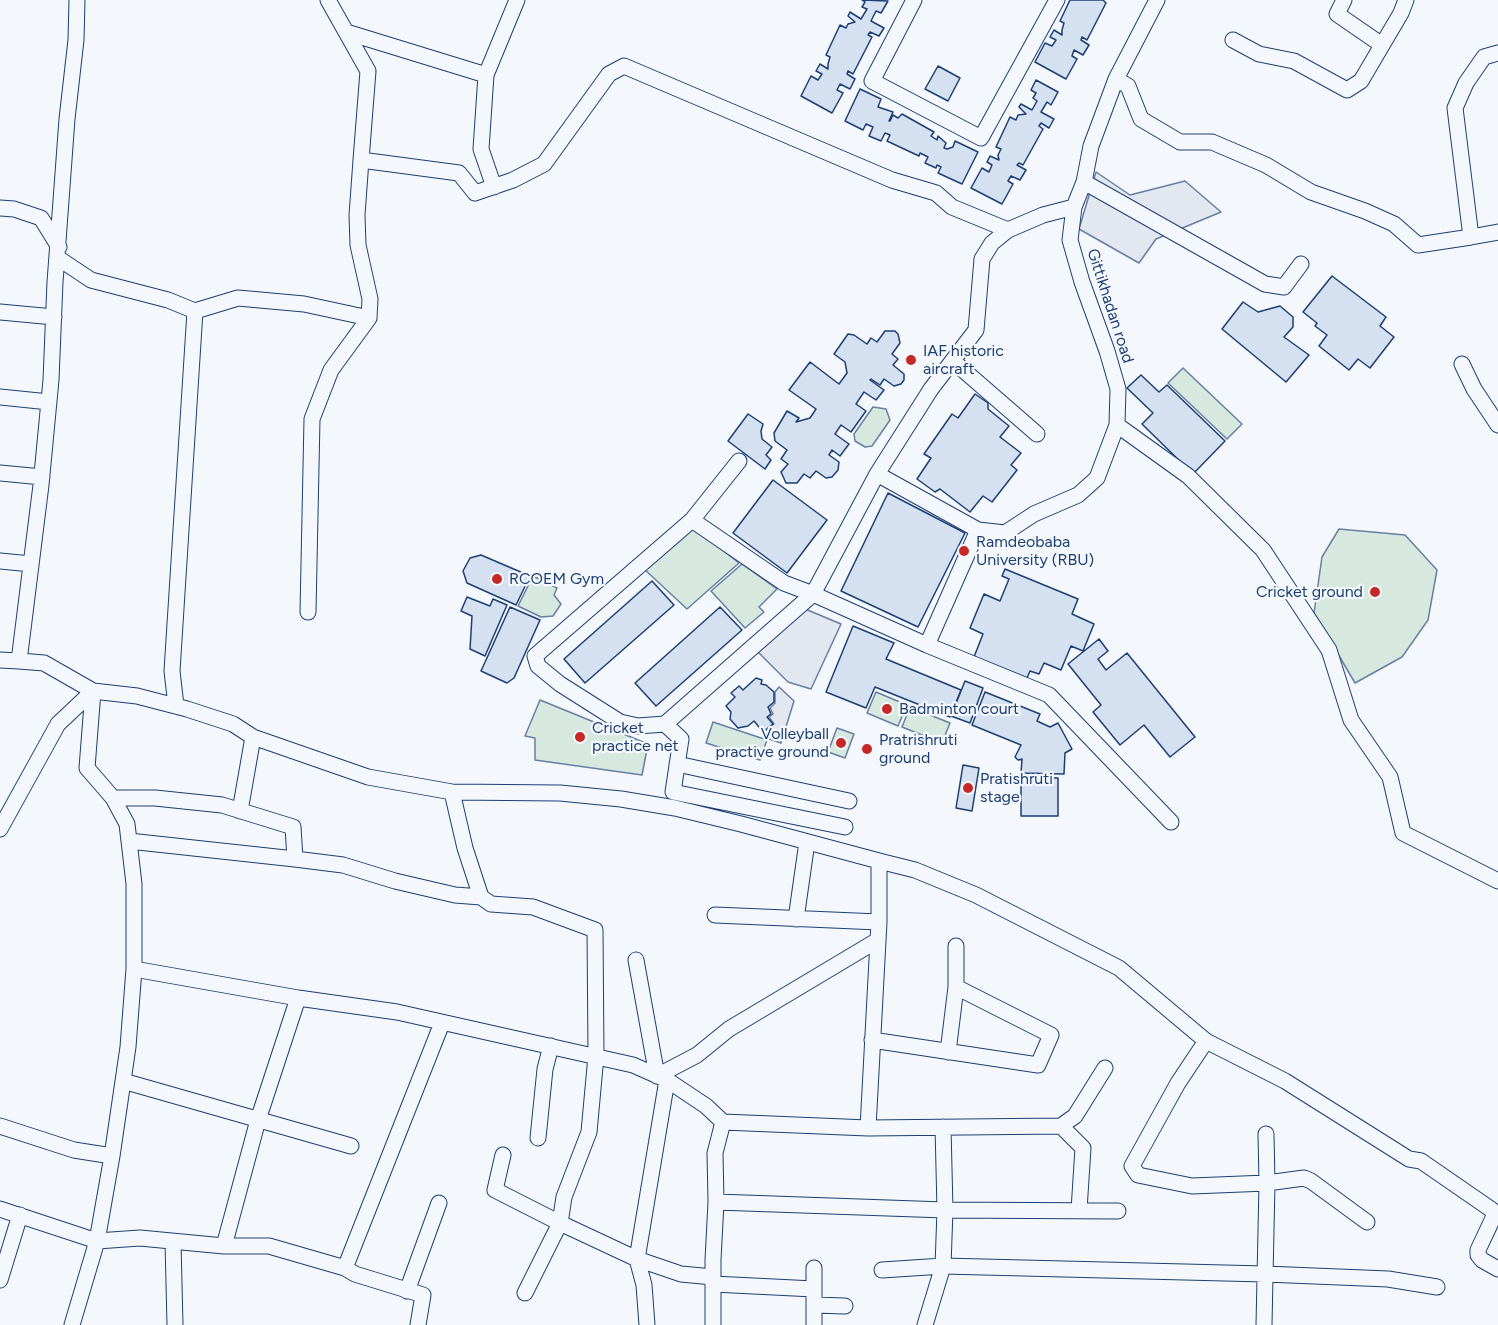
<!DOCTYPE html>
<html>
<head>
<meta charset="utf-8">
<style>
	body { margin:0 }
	canvas { display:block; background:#f4f7fb }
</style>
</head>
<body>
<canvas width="1498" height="1325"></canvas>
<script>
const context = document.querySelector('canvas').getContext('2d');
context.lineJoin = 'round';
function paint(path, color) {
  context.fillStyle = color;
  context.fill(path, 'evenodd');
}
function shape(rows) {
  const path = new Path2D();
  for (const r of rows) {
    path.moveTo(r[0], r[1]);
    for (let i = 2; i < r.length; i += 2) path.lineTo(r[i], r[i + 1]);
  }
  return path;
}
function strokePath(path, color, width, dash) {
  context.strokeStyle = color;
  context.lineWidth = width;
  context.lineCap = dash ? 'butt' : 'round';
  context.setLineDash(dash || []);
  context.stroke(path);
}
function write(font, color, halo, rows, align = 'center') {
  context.font = font + ' Figtree,sans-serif';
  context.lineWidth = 4.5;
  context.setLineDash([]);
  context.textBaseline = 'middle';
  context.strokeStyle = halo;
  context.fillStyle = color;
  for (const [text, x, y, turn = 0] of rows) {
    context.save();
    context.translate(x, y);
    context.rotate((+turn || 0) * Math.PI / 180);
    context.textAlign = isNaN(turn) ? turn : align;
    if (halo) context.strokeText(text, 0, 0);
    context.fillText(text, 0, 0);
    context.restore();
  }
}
const green = shape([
	[1183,368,1242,424,1227,439,1168,383,1183,368],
	[873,407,886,409,890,420,872,446,865,447,855,441,854,434,873,407],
	[693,527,739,563,687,609,643,568,693,527],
	[1339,529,1405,535,1437,570,1428,620,1402,657,1355,683,1314,613,1322,557,1339,529],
	[742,564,777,589,759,607,764,612,745,628,711,591,742,564],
	[533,576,557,588,554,595,561,604,553,616,541,617,518,606,533,576],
	[876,692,907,705,898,726,867,713,876,692],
	[540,700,648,744,642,775,535,760,535,738,525,736,540,700],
	[910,707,950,723,942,743,902,727,910,707],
	[713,722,767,740,760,760,706,743,713,722],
	[837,728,854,734,845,758,828,752,837,728]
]);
paint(green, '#d7e8df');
strokePath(green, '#687fa3', 1.5);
const parking = shape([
	[1096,172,1130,195,1185,181,1221,212,1156,239,1139,263,1079,229,1096,172],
	[798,606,841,624,811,689,788,682,755,649,798,606],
	[779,687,794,701,781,743,763,737,764,732,774,724,769,717,773,714,770,708,775,703,775,692,779,687]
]);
paint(parking, '#e3e8f0');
strokePath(parking, '#687fa3', 1.5);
const building = shape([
	[862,0,888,1,881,13,876,11,871,21,884,28,879,36,870,32,868,35,872,37,853,74,848,71,847,74,855,79,850,89,840,84,837,90,843,93,832,113,801,96,811,76,818,80,822,74,816,71,820,64,828,69,828,64,830,57,826,55,840,25,846,28,848,24,855,22,848,16,850,12,861,19,867,9,862,7,865,2,862,0],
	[1070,0,1103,0,1106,3,1087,40,1082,37,1081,40,1089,45,1083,55,1074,50,1072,56,1077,59,1066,79,1035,62,1045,43,1052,46,1056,40,1050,37,1054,30,1062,35,1062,30,1064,23,1060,21,1070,0],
	[938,66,960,78,948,101,925,89,938,66],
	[1036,80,1058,92,1051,105,1047,102,1041,112,1054,119,1049,128,1041,123,1039,126,1043,129,1023,165,1019,163,1017,165,1026,170,1020,180,1011,176,1008,181,1013,184,1002,204,971,188,982,168,989,172,992,165,987,162,990,156,999,160,998,155,1001,149,996,147,1010,117,1016,120,1018,115,1026,114,1019,107,1021,104,1032,110,1037,101,1033,98,1036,93,1031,90,1036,80],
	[860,89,881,99,878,107,893,112,889,121,890,121,893,115,898,118,902,114,934,132,931,136,937,140,938,136,946,143,944,148,947,149,953,147,955,141,978,152,962,184,938,173,941,167,937,165,936,168,925,163,928,157,920,153,919,156,887,141,890,135,885,133,881,141,869,136,873,127,866,124,863,130,845,121,860,89],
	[1332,276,1386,317,1380,326,1394,337,1370,368,1358,359,1349,370,1319,346,1327,335,1315,326,1317,323,1303,312,1332,276],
	[1243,302,1258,312,1280,306,1293,317,1293,327,1284,337,1309,355,1286,382,1222,329,1243,302],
	[885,331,895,331,898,334,900,343,892,354,898,359,893,365,904,374,904,380,901,384,894,386,884,379,880,385,871,379,870,380,884,390,876,400,864,392,856,404,866,411,851,432,841,425,835,434,849,444,840,456,832,450,829,455,839,462,838,470,832,477,826,478,816,471,810,478,804,474,797,483,786,483,781,472,788,464,781,459,787,450,775,441,774,433,787,411,799,418,796,422,810,418,816,409,789,390,810,362,839,384,847,373,845,362,834,354,848,334,854,335,867,344,871,338,877,342,885,331],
	[1141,375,1159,392,1167,385,1225,441,1193,474,1142,424,1153,413,1127,388,1141,375],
	[975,394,988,403,988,409,1009,426,1000,437,1021,453,1011,465,1017,470,992,502,983,496,970,512,940,489,935,492,917,479,931,458,924,454,952,414,958,418,975,394],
	[748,414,763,424,761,431,762,439,772,447,766,455,771,460,765,469,728,441,748,414],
	[773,480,827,520,787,573,733,533,773,480],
	[888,493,965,533,918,627,841,591,888,493],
	[481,555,530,576,516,605,467,583,463,571,470,558,481,555],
	[1005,569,1078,599,1072,614,1094,624,1083,651,1071,646,1061,670,1044,663,1039,674,1030,671,1027,678,974,657,983,634,970,628,984,594,1000,601,1009,579,1002,576,1005,569],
	[652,581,674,605,585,683,564,659,652,581],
	[467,597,490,606,493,599,507,605,485,656,470,649,472,616,461,611,467,597],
	[510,607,540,620,514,678,507,683,481,671,510,607],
	[720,607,742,630,656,706,635,683,720,607],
	[853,626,894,643,886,659,961,690,950,717,875,687,866,708,826,692,853,626],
	[1099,639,1108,651,1098,659,1106,670,1127,653,1195,737,1170,757,1144,725,1120,745,1093,712,1101,705,1068,664,1099,639],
	[756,678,762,680,761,684,766,685,774,692,774,702,768,707,771,714,767,717,773,724,763,732,754,721,748,726,738,728,730,719,731,712,726,706,735,697,731,693,739,686,743,690,756,678],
	[965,681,983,688,970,723,951,716,965,681],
	[985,692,1040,714,1037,721,1050,727,1058,723,1072,749,1065,753,1064,774,1021,773,1022,759,1018,760,1015,757,1021,745,972,725,985,692],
	[963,765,979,768,972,811,956,808,963,765],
	[1021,778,1058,778,1058,816,1021,816,1021,778]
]);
paint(building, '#d5e0f0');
strokePath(building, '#1d3f73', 1.5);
const minor = shape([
	[328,0,368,71,361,160,459,173,475,193,513,180,544,164,609,74,624,66,892,180,936,193,952,207,1008,230],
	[914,0,872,81,981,138,1057,0],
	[1344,0,1337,14,1382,45],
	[346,32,486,75],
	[1233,40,1259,54,1294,61,1347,90,1361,81,1401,13,1406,0],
	[1498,53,1484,57,1466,83,1455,108,1471,237,1498,232],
	[1116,79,1128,86,1141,119,1180,142,1212,142,1266,165,1311,192,1365,211,1394,224,1418,245,1471,237],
	[1084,182,1265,284,1284,287,1301,264],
	[494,187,481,149,486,75,517,0],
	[1074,207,1043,215,1008,230,992,243,982,259,976,330,931,389,877,474,813,594,784,583,692,520,535,656,538,666,560,684,620,722,638,726,665,724,813,594,927,645,978,530,1005,533,1034,514,1078,495,1097,478,1117,425,1118,389,1107,351,1082,282,1070,240,1074,207,1084,182,1091,146,1116,79,1157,0],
	[0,208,14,209,41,218,59,247],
	[58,258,91,280,168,300,195,311,238,298,304,304,369,318,370,299,358,245,357,215,361,160],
	[0,312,54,317],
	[953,361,1037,434],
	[1462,364,1474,389,1498,425],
	[0,397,49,402],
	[1117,425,1188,476,1263,550,1329,650,1351,720,1390,777,1403,833,1498,881],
	[0,473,42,477],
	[877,474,978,530],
	[692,520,739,461],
	[0,561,31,564],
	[308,612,312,419,331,370,369,318],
	[927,645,1049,695,1171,822],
	[0,660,19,661,41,485,51,380,55,282,67,119,76,40,77,0],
	[19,661,44,663,93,691,137,696,187,709,233,724,253,737,368,777,452,792,560,793,621,799,675,808,741,824,879,861,879,922,868,1128,723,1122],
	[93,691,87,768,113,798,127,824,134,884,134,969,128,1047,112,1156],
	[176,706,172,671,195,311],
	[665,724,681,739,673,792,845,827],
	[677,764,849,801],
	[113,798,155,798,222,805,293,827,295,859,343,865,395,881,455,895,481,897,465,848,452,792],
	[240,811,253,737],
	[0,829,58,724,93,691],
	[129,841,295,859],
	[879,861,915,870,976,895,1119,968,1206,1041,1178,1083,1132,1166,1138,1175,1192,1186,1267,1183,1264,1325],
	[481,897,491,904,533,907,595,930,596,1056,589,1132,564,1197,560,1223,525,1293],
	[715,915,879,922],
	[796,919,807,842],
	[636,960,657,1076,697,1055,729,1029,878,940],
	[134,969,298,998,397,1012,633,1065,667,1080,706,1106,723,1122,715,1153,716,1202,945,1210,943,1266,925,1325],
	[872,1040,1038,1065,1051,1035,956,987,956,946],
	[1206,1041,1285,1081,1409,1159,1421,1161,1492,1210,1494,1216,1478,1250,1478,1255,1482,1260,1498,1269],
	[948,1052,956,987],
	[667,1080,637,1259,681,1274,713,1277],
	[123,1081,351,1146],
	[0,1126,74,1150,112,1156,97,1241,0,1209],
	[1061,1126,1083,1148,1079,1210],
	[943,1127,945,1210,1118,1211],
	[868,1128,1061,1126,1075,1116,1105,1068],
	[1266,1134,1267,1183,1304,1178,1311,1181,1367,1222],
	[538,1138,545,1069,551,1046],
	[503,1155,495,1190,560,1223,637,1259,644,1285,647,1325],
	[173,1242,175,1325],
	[224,1246,269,1246,345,1268,442,1023],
	[345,1268,355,1274,423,1295,418,1325],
	[814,1268,814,1325],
	[882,1270,943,1266,1265,1274,1388,1279,1437,1287],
	[0,1280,20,1215],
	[713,1284,814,1289],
	[407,1291,439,1203],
	[814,1305,845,1306],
	[72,1325,97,1241,140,1238,224,1246,258,1120,298,998],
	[713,1325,713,1260,716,1202]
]);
strokePath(minor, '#1d3f73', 17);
strokePath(minor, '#f4f7fb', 15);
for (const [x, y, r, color] of [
	[911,360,6,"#c62828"],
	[964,551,6,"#c62828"],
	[497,579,6,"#c62828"],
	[1375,592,6,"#c62828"],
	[887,709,6,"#c62828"],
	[580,737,6,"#c62828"],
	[841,743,6,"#c62828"],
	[867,749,6,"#c62828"],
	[968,788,6,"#c62828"]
]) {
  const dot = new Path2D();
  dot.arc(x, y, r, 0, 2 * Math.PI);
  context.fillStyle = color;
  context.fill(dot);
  strokePath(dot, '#f4f7fb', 2);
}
write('16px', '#1d3f73', '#f4f7fb', [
	["Gittikhadan road",1110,306,72]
]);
write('16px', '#1d3f73', '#f4f7fb', [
	["IAF historic",923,351],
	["aircraft",923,369],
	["Ramdeobaba",976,542],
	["University (RBU)",976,560],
	["RCOEM Gym",509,579],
	["Cricket ground",1363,592,"right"],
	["Badminton court",899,709],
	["Cricket",592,728],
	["practice net",592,746],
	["Volleyball",829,734,"right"],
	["practive ground",829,752,"right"],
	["Pratrishruti",879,740],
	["ground",879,758],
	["Pratishruti",980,779],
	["stage",980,797]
], 'left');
</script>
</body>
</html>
